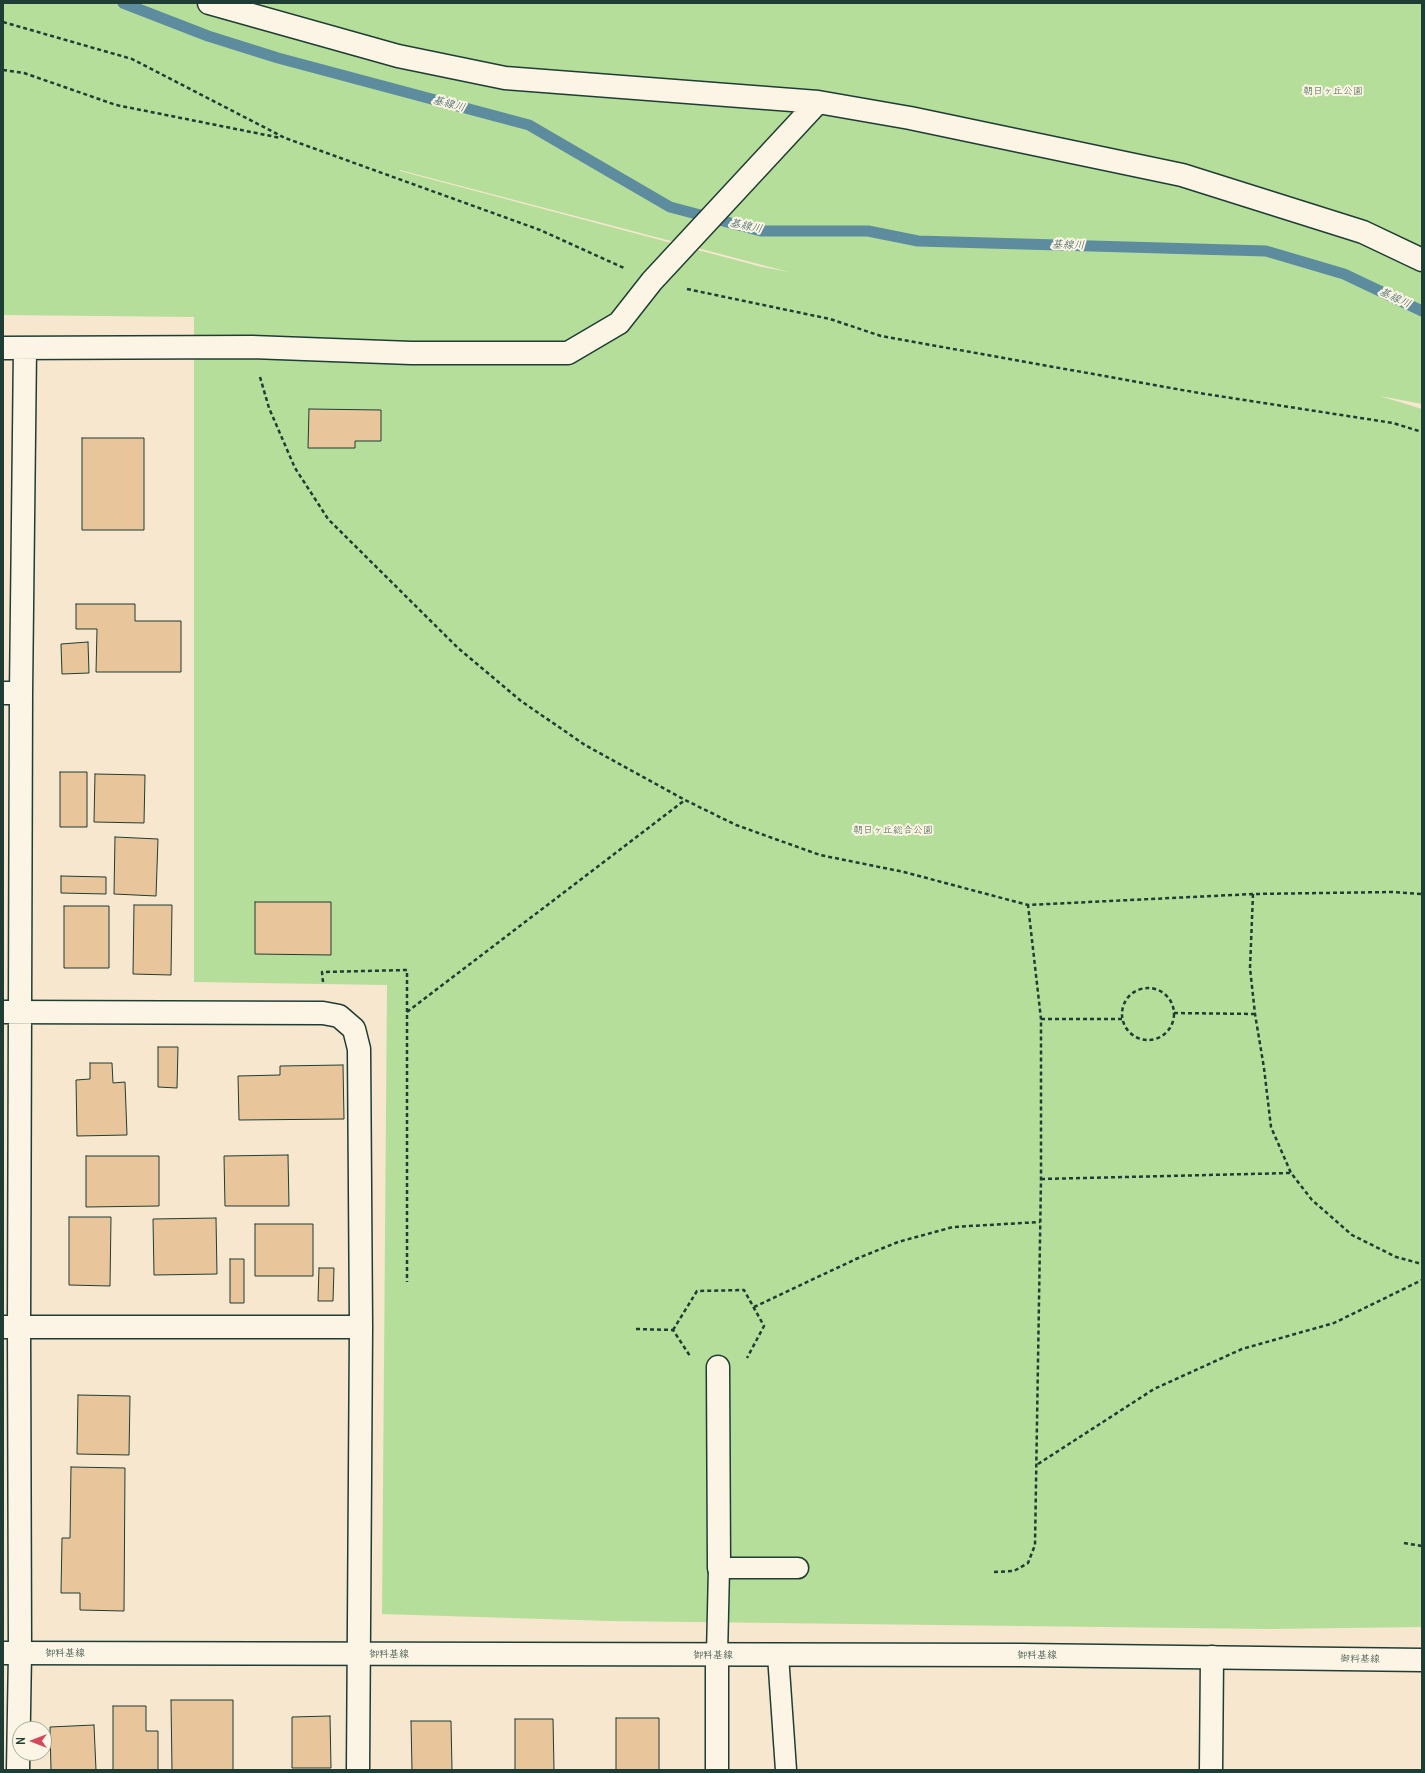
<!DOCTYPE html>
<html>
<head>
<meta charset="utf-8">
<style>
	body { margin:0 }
	#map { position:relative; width:1425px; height:1773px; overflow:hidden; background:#f6e7ce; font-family:Delius,sans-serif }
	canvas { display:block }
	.frame { position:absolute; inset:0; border:4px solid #1f3d34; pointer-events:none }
	.north { position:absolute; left:12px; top:1721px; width:40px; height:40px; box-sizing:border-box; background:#fcf5e5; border:1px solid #a4ab9e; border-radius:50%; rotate:270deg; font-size:11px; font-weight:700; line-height:16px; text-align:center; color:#1f3d34 }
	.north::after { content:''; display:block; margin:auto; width:14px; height:18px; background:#d1495b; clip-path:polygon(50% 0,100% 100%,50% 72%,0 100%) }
</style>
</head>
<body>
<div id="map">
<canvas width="1425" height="1773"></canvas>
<div class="frame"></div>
<div class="north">N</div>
</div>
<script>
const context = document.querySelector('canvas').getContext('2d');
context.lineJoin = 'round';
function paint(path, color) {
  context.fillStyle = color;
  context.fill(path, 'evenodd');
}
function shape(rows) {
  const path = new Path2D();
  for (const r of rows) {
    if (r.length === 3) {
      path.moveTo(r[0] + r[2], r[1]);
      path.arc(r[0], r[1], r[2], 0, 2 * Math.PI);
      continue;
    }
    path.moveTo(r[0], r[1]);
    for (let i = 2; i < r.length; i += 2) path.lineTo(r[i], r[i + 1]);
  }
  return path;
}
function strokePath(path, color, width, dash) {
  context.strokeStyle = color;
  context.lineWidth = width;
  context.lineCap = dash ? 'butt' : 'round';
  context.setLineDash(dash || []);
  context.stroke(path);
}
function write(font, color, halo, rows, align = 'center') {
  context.font = font + ' Delius,"Klee One",sans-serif';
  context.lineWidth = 4;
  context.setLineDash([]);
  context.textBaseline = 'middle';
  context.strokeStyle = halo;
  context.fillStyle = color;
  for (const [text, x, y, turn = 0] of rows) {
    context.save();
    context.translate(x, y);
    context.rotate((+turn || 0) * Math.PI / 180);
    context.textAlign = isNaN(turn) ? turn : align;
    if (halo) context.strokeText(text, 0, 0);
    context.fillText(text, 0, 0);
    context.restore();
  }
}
paint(shape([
	[3,3,1422,3,1422,404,1380,396,1422,409,1422,1627,1269,1629,609,1621,382,1614,387,985,194,982,194,317,3,315],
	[400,171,400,170,789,272,762,267]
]), '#b5de9b');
strokePath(shape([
	[123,3,208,36,278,58,529,125,670,207,761,231,868,231,918,241,1266,251,1344,274,1422,311]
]), '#5c8c9e', 11);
const building = shape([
	[309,409,381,410,381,441,355,441,355,448,308,448,309,409],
	[82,438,144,438,144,530,82,530,82,438],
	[76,604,135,604,135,621,181,621,181,672,96,672,97,629,76,629,76,604],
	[88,642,89,673,62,674,61,644,88,642],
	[60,772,87,772,87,827,60,827,60,772],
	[95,774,145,775,144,823,94,822,95,774],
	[115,837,158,839,156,896,114,894,115,837],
	[61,876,106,877,106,894,61,893,61,876],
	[255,902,331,902,331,955,255,954,255,902],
	[134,905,172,905,171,975,133,974,134,905],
	[64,906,109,906,109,968,64,968,64,906],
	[158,1047,178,1047,177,1088,158,1087,158,1047],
	[90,1063,112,1063,113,1083,125,1082,127,1135,77,1136,76,1080,90,1079,90,1063],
	[343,1065,344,1119,239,1120,238,1076,280,1075,280,1066,343,1065],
	[288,1155,289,1206,225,1206,224,1156,288,1155],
	[86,1156,159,1156,159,1206,86,1207,86,1156],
	[69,1217,111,1217,110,1286,69,1285,69,1217],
	[216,1218,217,1274,154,1275,153,1219,216,1218],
	[255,1224,313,1224,313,1276,255,1276,255,1224],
	[230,1259,244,1259,244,1303,230,1303,230,1259],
	[319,1268,334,1268,333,1301,318,1301,319,1268],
	[78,1395,130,1396,129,1455,77,1454,78,1395],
	[71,1467,125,1468,124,1611,80,1610,80,1593,61,1593,62,1538,70,1538,71,1467],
	[171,1700,233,1700,233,1770,172,1770,171,1700],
	[113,1706,146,1706,146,1731,158,1731,158,1770,113,1770,113,1706],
	[330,1716,331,1768,292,1768,292,1717,330,1716],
	[616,1718,659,1718,659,1770,616,1770,616,1718],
	[515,1719,553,1719,554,1770,515,1770,515,1719],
	[411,1721,451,1721,452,1770,412,1770,411,1721],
	[94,1725,96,1770,51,1770,50,1727,94,1725]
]);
paint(building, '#e8c59a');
strokePath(building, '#1f3d34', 1);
const lane = shape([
	[717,1655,719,1568,798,1568],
	[778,1655,786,1770]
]);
const street = shape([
	[209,3,398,56,505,78,818,102,910,118,1182,175,1363,232,1422,260],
	[3,348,252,347,411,353,568,353,619,323,652,281,818,102],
	[3,693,21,693],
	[3,1012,323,1013,339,1016,354,1029,359,1049,361,1327,358,1770],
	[3,1327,361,1327],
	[718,1367,719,1568],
	[717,1655,717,1770],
	[18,1770,20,1653,19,1326,21,693,25,348],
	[1211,1770,1212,1657]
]);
const secondary = shape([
	[3,1653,1022,1655,1422,1660]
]);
strokePath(lane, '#1f3d34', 23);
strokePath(street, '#1f3d34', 25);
strokePath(secondary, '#1f3d34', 25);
strokePath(shape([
	[3,22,132,59,285,138,540,230,624,268],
	[3,70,24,73,116,105,281,138],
	[687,289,830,319,881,336,1199,393,1393,423,1422,432],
	[260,377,269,408,295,468,328,519,458,648,521,701,585,745,685,800,736,825,820,855,904,872,1028,905,1253,894,1393,892,1422,894],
	[1253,894,1250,968,1255,1014,1264,1068,1271,1127,1291,1173,1312,1200,1352,1235,1396,1257,1422,1264],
	[323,982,322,972,407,970,407,1282],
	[1148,1014,26],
	[407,1012,685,800],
	[1174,1013,1255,1014],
	[1041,1019,1122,1019],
	[1041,1179,1291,1173],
	[754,1307,856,1259,898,1242,953,1227,1040,1222],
	[636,1329,673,1330,690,1356],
	[673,1330,697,1291,744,1290,764,1326,747,1358],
	[1038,1464,1154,1389,1242,1349,1334,1323,1422,1280],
	[1404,1543,1422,1546],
	[994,1572,1014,1571,1028,1563,1035,1545,1041,1179,1041,1019,1028,905]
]), '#1f3d34', 2.5, [4, 3]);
strokePath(lane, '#fcf5e5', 20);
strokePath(street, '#fcf5e5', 22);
strokePath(secondary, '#fcf5e5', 22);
write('10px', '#3d5d49', '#fcf5e5', [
	["朝日ヶ丘公園",1333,91],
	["朝日ヶ丘総合公園",893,830]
]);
write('10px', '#1f3d34', '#fcf5e5', [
	["御料基線",65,1653],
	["御料基線",389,1654],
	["御料基線",713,1655],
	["御料基線",1037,1655],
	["御料基線",1360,1659,1]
]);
write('italic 11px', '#385e60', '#fcf5e5', [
	["基線川",449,104,15],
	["基線川",746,226,12],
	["基線川",1068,245,2],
	["基線川",1395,298,25]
]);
</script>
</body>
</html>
